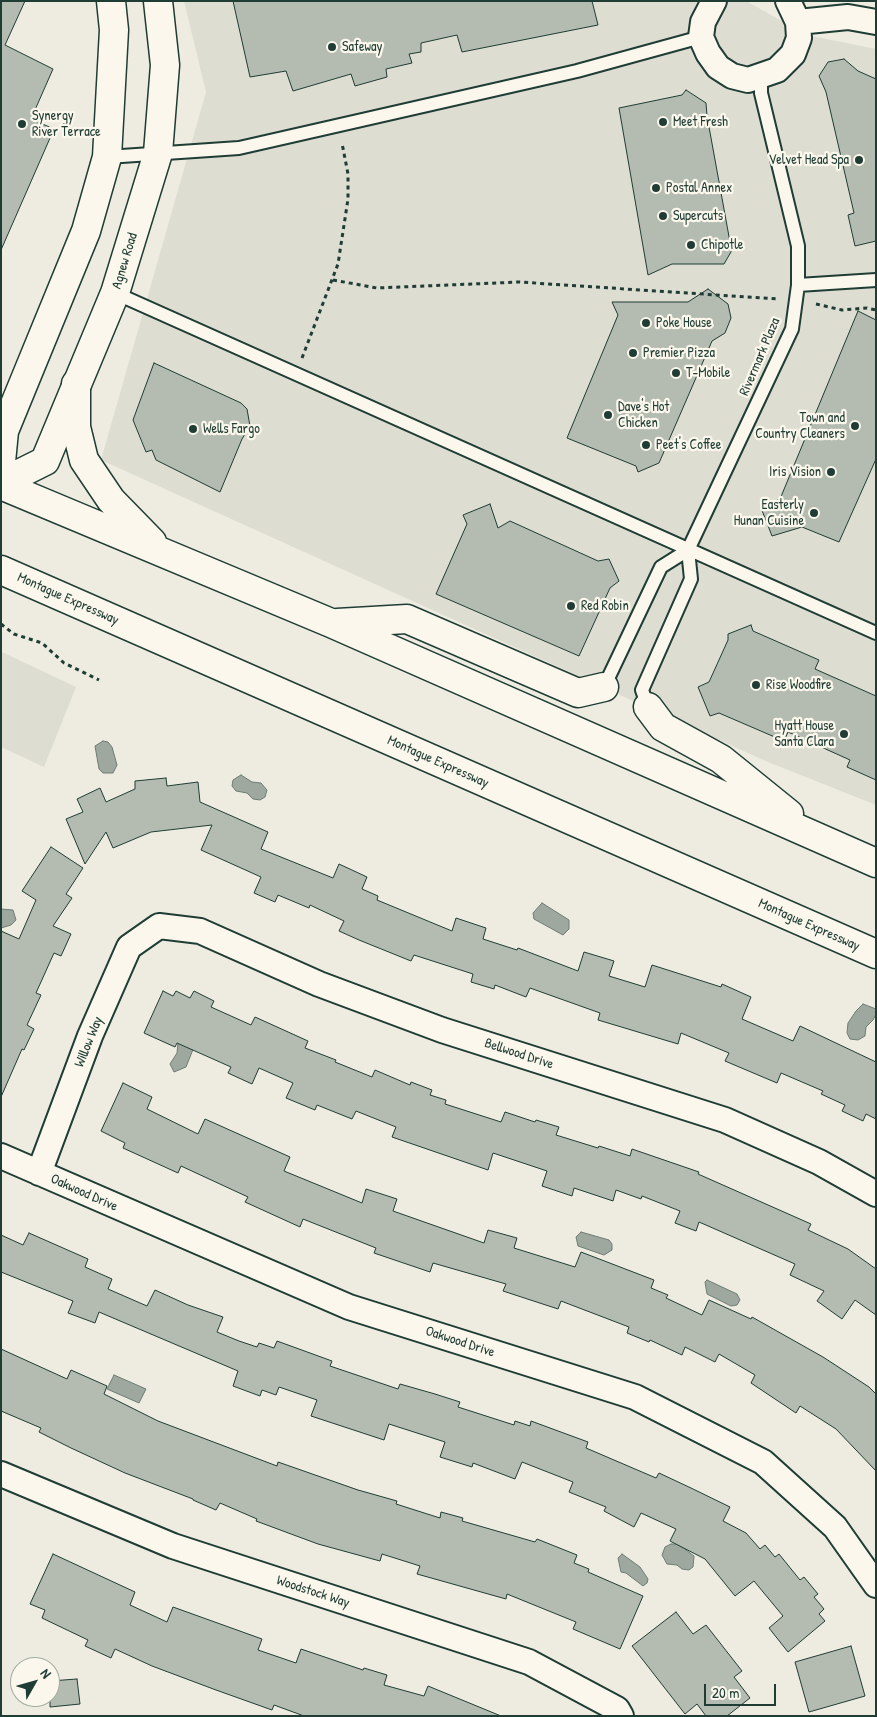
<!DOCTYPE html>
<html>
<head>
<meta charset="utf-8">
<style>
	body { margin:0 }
	#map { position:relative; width:877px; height:1717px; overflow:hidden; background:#eeece1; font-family:"Patrick Hand",sans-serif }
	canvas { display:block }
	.frame { position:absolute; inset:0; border:2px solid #1f3d34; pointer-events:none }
	.north { position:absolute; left:10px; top:1657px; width:50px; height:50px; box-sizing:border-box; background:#fbf7ec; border:1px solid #a3ada2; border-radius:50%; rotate:52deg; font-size:14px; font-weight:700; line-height:20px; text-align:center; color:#1f3d34 }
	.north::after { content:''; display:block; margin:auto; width:18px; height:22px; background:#1f3d34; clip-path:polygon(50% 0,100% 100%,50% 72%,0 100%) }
	.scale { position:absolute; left:704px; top:1684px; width:72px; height:22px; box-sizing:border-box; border:2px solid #1f3d34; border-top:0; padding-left:6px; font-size:15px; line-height:18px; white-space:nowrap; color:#1f3d34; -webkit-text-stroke:4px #fbf7ec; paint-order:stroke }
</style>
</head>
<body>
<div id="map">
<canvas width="877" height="1717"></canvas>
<div class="frame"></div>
<div class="north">N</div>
<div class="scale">20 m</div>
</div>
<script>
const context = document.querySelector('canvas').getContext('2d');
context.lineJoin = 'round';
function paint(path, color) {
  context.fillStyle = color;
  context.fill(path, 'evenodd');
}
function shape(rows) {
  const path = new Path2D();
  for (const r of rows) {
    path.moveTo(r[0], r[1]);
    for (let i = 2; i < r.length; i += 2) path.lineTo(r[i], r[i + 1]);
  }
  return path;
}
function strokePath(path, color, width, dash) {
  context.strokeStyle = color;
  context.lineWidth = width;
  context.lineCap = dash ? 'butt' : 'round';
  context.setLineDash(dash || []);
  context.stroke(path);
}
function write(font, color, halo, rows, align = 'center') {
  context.font = font + ' "Patrick Hand",sans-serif';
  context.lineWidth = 4.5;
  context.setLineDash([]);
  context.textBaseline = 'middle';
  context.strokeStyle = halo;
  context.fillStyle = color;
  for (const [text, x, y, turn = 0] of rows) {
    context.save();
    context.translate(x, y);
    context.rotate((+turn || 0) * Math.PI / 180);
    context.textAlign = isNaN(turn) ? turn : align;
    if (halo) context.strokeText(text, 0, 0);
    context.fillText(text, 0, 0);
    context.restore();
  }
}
paint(shape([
	[184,1,746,1,807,35,876,49,876,805,768,762,101,460,206,92],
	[2,652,76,687,44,767,1,747]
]), '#ddddd2');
const water = shape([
	[103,741,108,742,112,747,117,765,113,773,103,773,99,769,95,746,103,741],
	[241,775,252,782,261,783,267,790,265,797,260,800,253,799,247,793,236,791,232,786,233,780,241,775],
	[542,903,569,920,569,929,563,935,534,919,533,913,542,903],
	[1,909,13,910,16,920,11,925,1,928,1,909],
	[863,1004,876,1009,876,1014,873,1020,866,1027,865,1036,858,1040,850,1039,847,1033,848,1023,856,1011,863,1004],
	[178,1043,194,1047,186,1067,174,1072,170,1064,177,1053,178,1043],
	[581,1232,609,1240,612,1244,612,1250,604,1255,578,1246,576,1237,581,1232],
	[707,1280,737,1294,740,1300,737,1305,731,1306,707,1294,705,1282,707,1280],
	[114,1375,146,1389,139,1403,107,1389,114,1375],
	[671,1544,678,1544,694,1556,693,1567,689,1570,682,1569,677,1565,667,1564,662,1555,665,1547,671,1544],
	[622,1554,640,1567,648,1579,647,1583,643,1586,626,1573,621,1572,618,1558,622,1554]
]);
paint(water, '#9fa89f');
strokePath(water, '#6c7d74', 1);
const building = shape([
	[1,1,25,1,5,45,53,69,31,119,54,129,1,250,1,1],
	[233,1,592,1,598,25,462,52,457,35,421,43,421,52,409,54,412,63,386,69,387,77,355,86,351,74,293,91,286,71,250,77,233,1],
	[844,59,858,71,876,79,876,241,855,246,848,215,854,213,826,92,819,76,828,62,844,59],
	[686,90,706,103,707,116,730,242,735,245,724,264,672,264,648,275,619,108,682,95,686,90],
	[708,289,728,304,731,318,725,333,712,341,659,463,638,472,636,466,567,438,618,315,612,302,688,302,708,289],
	[858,311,876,320,876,459,839,542,802,527,772,536,761,508,780,499,858,311],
	[154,363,241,403,247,409,250,426,242,439,220,492,156,460,152,450,146,452,133,420,154,363],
	[490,504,498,528,510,521,598,561,609,559,619,581,610,588,579,656,436,594,467,524,463,515,490,504],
	[751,625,753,631,819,660,815,669,876,696,876,780,847,767,850,760,788,732,784,741,719,713,710,716,698,687,709,682,728,640,728,634,751,625],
	[166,778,167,786,198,782,200,802,268,832,261,849,333,878,339,864,367,877,362,889,378,896,377,900,452,931,456,918,486,928,483,939,517,950,518,948,578,971,584,952,614,961,609,976,645,987,652,965,721,987,722,984,751,997,742,1019,793,1041,800,1026,876,1062,876,1119,866,1114,863,1121,842,1111,845,1105,821,1094,823,1091,781,1073,777,1083,725,1061,729,1053,681,1033,678,1044,598,1020,600,1013,530,988,526,997,495,985,494,989,471,982,473,974,414,955,411,961,359,940,339,931,344,921,310,905,309,908,278,895,275,902,254,893,261,877,201,850,212,825,151,832,113,848,106,832,85,864,66,819,83,812,77,799,100,788,106,802,135,789,135,781,166,778],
	[51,847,83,868,66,894,72,898,53,926,71,934,61,956,54,953,36,993,41,995,27,1025,34,1029,24,1050,22,1049,1,1097,1,931,19,939,36,900,22,891,51,847],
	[163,991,173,996,176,991,190,998,194,991,214,1001,211,1007,251,1025,255,1017,308,1041,305,1048,336,1060,335,1062,372,1077,375,1070,410,1085,411,1082,432,1090,430,1095,446,1100,445,1104,501,1122,505,1112,535,1122,536,1120,559,1127,556,1135,598,1148,599,1146,630,1156,632,1149,699,1172,698,1174,811,1224,808,1230,848,1249,876,1269,876,1315,855,1300,842,1319,817,1301,824,1291,790,1275,795,1264,699,1222,696,1231,675,1223,680,1211,642,1196,641,1199,616,1190,613,1201,574,1188,572,1196,542,1186,547,1171,493,1153,488,1170,392,1137,396,1127,356,1111,352,1119,317,1105,315,1110,286,1098,293,1083,259,1068,252,1084,228,1073,231,1067,177,1043,175,1047,144,1033,163,991],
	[123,1083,152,1097,147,1109,198,1134,205,1119,290,1157,284,1171,362,1203,366,1189,397,1199,393,1211,484,1243,488,1230,517,1238,514,1248,575,1267,581,1252,654,1280,651,1288,668,1295,666,1298,702,1315,709,1300,751,1319,752,1317,823,1357,869,1387,876,1394,876,1471,836,1429,800,1406,796,1413,751,1383,755,1375,719,1354,715,1362,685,1347,682,1355,650,1340,649,1342,627,1333,629,1327,561,1301,558,1309,503,1291,506,1284,433,1263,430,1272,374,1253,376,1248,303,1219,300,1227,245,1202,248,1197,181,1166,178,1173,123,1148,125,1143,101,1131,123,1083],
	[29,1233,88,1259,85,1267,112,1279,108,1289,147,1306,155,1290,188,1305,223,1317,217,1332,239,1341,257,1347,259,1343,274,1348,277,1341,332,1361,330,1366,398,1389,400,1384,435,1394,460,1402,458,1407,514,1425,515,1421,530,1426,531,1421,588,1442,586,1448,656,1478,659,1473,691,1488,730,1507,723,1521,746,1533,760,1549,765,1545,775,1557,779,1554,800,1580,804,1577,818,1594,814,1597,824,1609,819,1614,825,1621,788,1652,769,1628,783,1616,754,1581,735,1596,705,1559,670,1541,676,1529,641,1513,634,1527,604,1511,606,1507,569,1492,573,1482,522,1462,515,1479,473,1463,472,1467,440,1457,445,1442,389,1424,384,1440,311,1416,317,1400,279,1387,276,1395,262,1390,260,1396,233,1386,238,1371,99,1312,95,1323,68,1313,73,1301,1,1272,1,1235,23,1245,29,1233],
	[1,1349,67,1379,71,1370,107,1386,104,1394,158,1421,277,1466,278,1462,358,1490,397,1501,396,1504,440,1518,441,1512,463,1518,462,1521,535,1542,537,1539,577,1555,574,1563,589,1569,588,1572,643,1596,620,1649,573,1629,576,1622,507,1594,506,1599,417,1574,420,1566,382,1554,380,1561,318,1544,256,1521,257,1519,220,1503,216,1510,193,1500,193,1499,125,1473,71,1448,39,1432,41,1428,1,1411,1,1349],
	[53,1554,135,1592,130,1605,167,1622,173,1607,262,1639,258,1650,296,1663,301,1649,363,1670,364,1668,387,1675,384,1685,424,1696,428,1686,501,1716,304,1716,274,1705,272,1710,216,1690,152,1666,115,1649,111,1658,85,1646,88,1640,42,1618,45,1610,30,1604,53,1554],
	[676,1612,693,1634,706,1625,742,1671,734,1677,750,1698,727,1716,706,1716,697,1704,685,1714,632,1646,676,1612],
	[851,1646,865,1696,809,1712,795,1662,851,1646],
	[77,1679,80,1704,50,1707,50,1681,77,1679]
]);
paint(building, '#b4bbb0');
strokePath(building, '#1f3d34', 1);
const lane = shape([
	[107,157,239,148,577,71,701,37],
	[798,285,876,280],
	[115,293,876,633],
	[604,687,661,567,688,550],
	[648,707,642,690,691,579,688,550,792,329,798,285,798,246,761,93,761,77]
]);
const street = shape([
	[714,1,703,22,701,37,708,53,718,67,732,76,748,80,777,70,793,54,799,38,798,22,788,1],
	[798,22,848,17,876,22],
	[1,1156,349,1307,635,1397,763,1462,835,1527,876,1585],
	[39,1173,90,1036,129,947,159,926,200,931,319,984,442,1030,725,1120,819,1162,876,1194],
	[1,1474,173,1546,529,1662,617,1709,621,1716]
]);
const secondary = shape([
	[1,462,4,431,86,231,107,157,114,30,111,1],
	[1,483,45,461,115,293,158,153,165,65,158,1]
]);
const highway = shape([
	[76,384,76,427,84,460,111,500,152,542],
	[1,485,331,623,876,863],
	[1,570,876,954],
	[337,623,407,619,578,693,604,687],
	[648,707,663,727,721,759,789,814]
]);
strokePath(lane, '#1f3d34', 16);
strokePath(street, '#1f3d34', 28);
strokePath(secondary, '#1f3d34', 31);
strokePath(highway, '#1f3d34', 31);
strokePath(shape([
	[333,280,377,288,519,282,778,299],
	[816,304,842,310,867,308,876,310],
	[302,358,338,264,348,199,348,174,342,143],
	[1,624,14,634,42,643,64,663,99,680]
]), '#1f3d34', 3, [4, 4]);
strokePath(lane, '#fbf7ec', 12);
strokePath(street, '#fbf7ec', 24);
strokePath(secondary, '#fbf7ec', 28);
strokePath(highway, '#fbf7ec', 28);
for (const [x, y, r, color] of [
	[332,47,5,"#1f3d34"],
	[663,122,5,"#1f3d34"],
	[22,124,5,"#1f3d34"],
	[859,160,5,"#1f3d34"],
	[656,188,5,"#1f3d34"],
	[663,216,5,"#1f3d34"],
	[691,245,5,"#1f3d34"],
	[646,323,5,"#1f3d34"],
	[633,353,5,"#1f3d34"],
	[676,373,5,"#1f3d34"],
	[608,415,5,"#1f3d34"],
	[855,426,5,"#1f3d34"],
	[193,429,5,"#1f3d34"],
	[646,445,5,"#1f3d34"],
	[831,472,5,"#1f3d34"],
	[814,513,5,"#1f3d34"],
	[571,606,5,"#1f3d34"],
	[756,685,5,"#1f3d34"],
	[844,734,5,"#1f3d34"]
]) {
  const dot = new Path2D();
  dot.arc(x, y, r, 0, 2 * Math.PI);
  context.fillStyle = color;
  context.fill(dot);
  strokePath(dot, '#fbf7ec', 2);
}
write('14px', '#1f3d34', '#fbf7ec', [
	["Safeway",342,47],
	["Synergy",32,116],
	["River Terrace",32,132],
	["Meet Fresh",673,122],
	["Velvet Head Spa",849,160,"right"],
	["Postal Annex",666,188],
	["Supercuts",673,216],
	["Chipotle",701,245],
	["Poke House",656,323],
	["Premier Pizza",643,353],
	["T-Mobile",686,373],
	["Dave's Hot",618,407],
	["Chicken",618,423],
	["Town and",845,418,"right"],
	["Country Cleaners",845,434,"right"],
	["Wells Fargo",203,429],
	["Peet's Coffee",656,445],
	["Iris Vision",821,472,"right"],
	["Easterly",804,505,"right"],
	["Hunan Cuisine",804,521,"right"],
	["Red Robin",581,606],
	["Rise Woodfire",766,685],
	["Hyatt House",834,726,"right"],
	["Santa Clara",834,742,"right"]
], 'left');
write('14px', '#1f3d34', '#fbf7ec', [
	["Agnew Road",125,261,-73],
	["Rivermark Plaza",760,357,-67],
	["Montague Expressway",68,599,24],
	["Montague Expressway",438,762,24],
	["Montague Expressway",809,925,24],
	["Willow Way",89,1042,-68],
	["Bellwood Drive",519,1054,18],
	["Oakwood Drive",84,1193,24],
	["Oakwood Drive",460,1342,18],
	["Woodstock Way",313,1592,18]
]);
</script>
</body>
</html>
